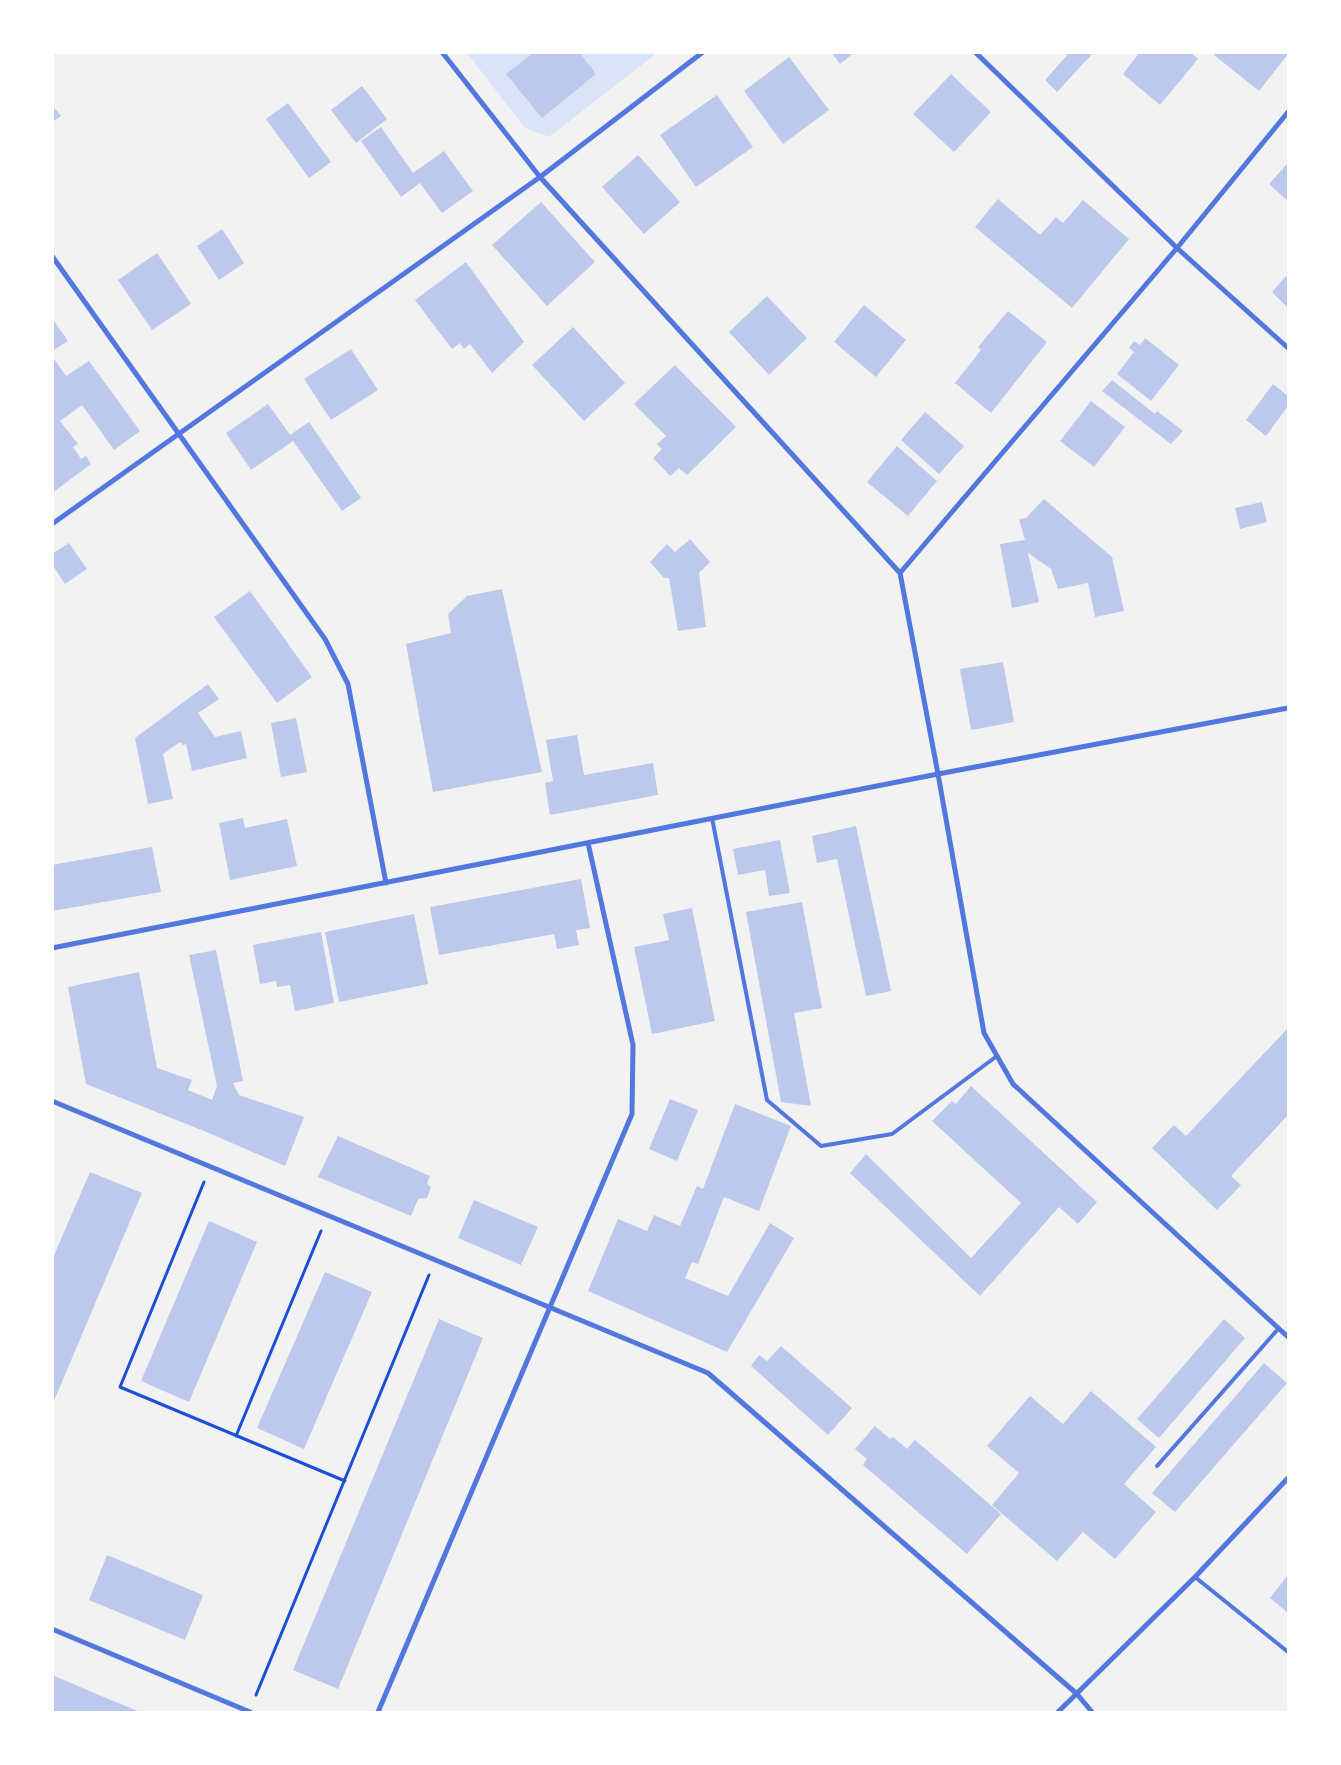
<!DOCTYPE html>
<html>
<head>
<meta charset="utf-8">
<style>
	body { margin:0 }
	#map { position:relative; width:1341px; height:1765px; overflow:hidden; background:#f2f2f2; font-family:"Titillium Web",sans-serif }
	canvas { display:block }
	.frame { position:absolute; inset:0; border:54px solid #fff; pointer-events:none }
</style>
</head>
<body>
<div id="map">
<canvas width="1341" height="1765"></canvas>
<div class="frame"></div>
</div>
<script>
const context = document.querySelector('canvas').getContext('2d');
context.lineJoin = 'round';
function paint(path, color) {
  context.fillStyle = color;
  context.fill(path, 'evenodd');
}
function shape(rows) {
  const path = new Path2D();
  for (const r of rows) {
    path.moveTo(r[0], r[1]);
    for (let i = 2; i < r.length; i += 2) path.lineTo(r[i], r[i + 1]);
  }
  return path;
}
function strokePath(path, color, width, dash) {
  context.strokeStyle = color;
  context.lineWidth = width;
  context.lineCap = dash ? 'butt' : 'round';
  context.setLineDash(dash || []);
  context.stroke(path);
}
paint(shape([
	[467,53,657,53,549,137,525,128]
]), '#dbe4f7');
paint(shape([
	[534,52,579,52,596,74,542,118,506,74],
	[831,52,855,52,840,64],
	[1070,52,1094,52,1057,92,1045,80],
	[1140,52,1190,52,1198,59,1160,105,1123,74],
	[1216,52,1288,52,1288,54,1259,91,1214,55],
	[789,57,829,110,783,144,744,91],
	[951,74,991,112,954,152,913,114],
	[362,86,387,119,356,143,331,110],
	[717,95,753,147,696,187,660,135],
	[288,103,331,162,309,178,266,119],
	[52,105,61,116,52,122],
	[381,127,413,173,444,151,473,191,442,213,420,183,401,197,361,141],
	[638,155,680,202,644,234,602,187],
	[1288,163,1288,201,1269,184],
	[998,199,1040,235,1056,217,1063,223,1083,200,1129,239,1072,308,975,227],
	[541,202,595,262,547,306,492,245],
	[222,229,244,263,219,280,197,246],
	[157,253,191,304,152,330,118,280],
	[466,262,524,342,492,373,470,344,464,349,460,343,452,349,415,300],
	[1286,276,1288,279,1288,308,1272,292],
	[767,296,807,338,769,375,729,332],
	[864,305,906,340,876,377,834,342],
	[1008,311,1047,342,991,413,955,383,981,350,978,347],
	[52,318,68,341,52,351],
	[573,327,625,383,584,421,532,365],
	[1145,338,1179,365,1151,401,1117,374,1134,352,1129,348,1134,341,1140,345],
	[351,349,378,390,331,420,304,379],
	[52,356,66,376,89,361,140,431,114,450,82,405,60,421,78,444,73,447,81,459,86,456,91,464,52,493],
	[675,365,736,427,687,475,679,468,670,476,653,458,662,449,657,444,666,436,634,404],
	[1112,380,1155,414,1157,411,1183,431,1171,444,1102,391],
	[1273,384,1288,396,1288,406,1266,436,1246,420],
	[1091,401,1125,427,1094,467,1060,441],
	[268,404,290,435,309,422,361,498,342,511,293,441,251,470,226,433],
	[925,412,964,446,939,474,901,440],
	[897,446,937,481,908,516,867,482],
	[1044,499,1112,557,1124,611,1095,617,1088,583,1058,589,1051,569,1028,553,1039,602,1012,608,1000,544,1025,540,1019,519,1026,518],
	[1262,502,1267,522,1240,529,1235,508],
	[690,539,710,562,699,573,706,627,678,631,669,578,664,578,650,562,667,544,675,552],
	[69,543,87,569,65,584,52,564,52,554],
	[502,589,542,772,433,792,406,644,451,633,448,614,467,596],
	[250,591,312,677,277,703,214,617],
	[1003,662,1014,722,971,730,960,669],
	[208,684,219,699,198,713,215,737,241,731,247,758,192,771,186,744,183,745,180,742,163,754,173,799,148,804,135,738],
	[296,718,307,772,281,777,271,723],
	[577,735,584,775,653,763,658,795,550,815,545,783,553,781,546,740],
	[243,818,245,828,287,819,297,866,230,880,219,823],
	[856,826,891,991,866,996,837,859,817,863,812,836],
	[780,840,790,893,769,896,765,870,738,875,733,849],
	[152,847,161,892,52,911,52,865],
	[581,879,590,928,576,930,579,945,557,949,554,934,439,955,430,907],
	[802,902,822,1008,794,1013,811,1106,781,1102,746,912],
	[692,908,715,1021,652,1034,634,947,669,940,663,914],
	[414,914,428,984,339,1002,325,932],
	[321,932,334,1003,295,1011,290,985,277,987,276,981,260,984,253,945],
	[216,950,243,1081,233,1083,239,1095,304,1117,285,1166,204,1131,86,1084,68,987,139,972,157,1068,192,1080,188,1090,212,1100,217,1086,189,955],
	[1288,1028,1288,1115,1231,1176,1241,1185,1217,1210,1152,1148,1174,1125,1186,1136],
	[971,1086,1097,1202,1078,1224,1059,1207,980,1296,850,1173,866,1154,971,1258,1021,1203,932,1121,952,1101,956,1104],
	[670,1099,698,1110,677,1161,649,1149],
	[735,1104,791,1126,759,1211,724,1197,698,1264,692,1262,685,1278,728,1296,770,1223,794,1238,727,1352,588,1291,618,1219,647,1231,654,1215,680,1226,697,1186,703,1189],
	[338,1136,430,1176,427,1184,431,1187,427,1198,418,1199,411,1216,318,1177],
	[90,1172,142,1193,53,1403,52,1260],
	[474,1200,538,1227,521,1265,458,1238],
	[209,1221,257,1242,189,1402,141,1381],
	[325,1272,372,1292,304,1449,257,1428],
	[439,1319,483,1338,338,1689,293,1670],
	[1224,1319,1245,1338,1159,1438,1137,1419],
	[781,1346,852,1408,828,1435,751,1366,759,1355,767,1361],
	[1264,1363,1287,1383,1175,1512,1152,1493],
	[1091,1391,1156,1447,1124,1484,1156,1512,1115,1559,1083,1532,1057,1561,992,1505,1019,1473,987,1446,1030,1396,1063,1424],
	[875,1426,890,1439,893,1437,907,1449,915,1440,1001,1514,967,1554,863,1465,867,1459,855,1449],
	[107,1555,203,1595,185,1640,89,1600],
	[1288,1575,1288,1613,1270,1598],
	[52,1675,99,1695,140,1712,52,1712,54,1701,52,1700]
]), '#bdc9ec');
strokePath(shape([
	[204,1182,120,1387,345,1481],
	[236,1436,321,1231],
	[256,1695,429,1275]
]), '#1d4ed8', 3);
strokePath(shape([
	[712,818,767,1100,821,1146,892,1134,997,1056],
	[1157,1466,1279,1328],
	[1195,1577,1288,1652]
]), '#5277de', 4);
strokePath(shape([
	[442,52,540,177,900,573,938,774,984,1033,1013,1084,1288,1337],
	[975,52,1177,248,1288,348],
	[52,256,325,639,348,684,386,883],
	[52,524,540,177,703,52],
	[900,573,1177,248,1288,112],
	[52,948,938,774,1288,708],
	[52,1101,708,1373,1077,1694,1092,1712],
	[52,1629,250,1712],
	[378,1712,632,1114,633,1045,588,843],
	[1058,1712,1195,1577,1288,1478]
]), '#5277de', 5);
</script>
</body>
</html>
